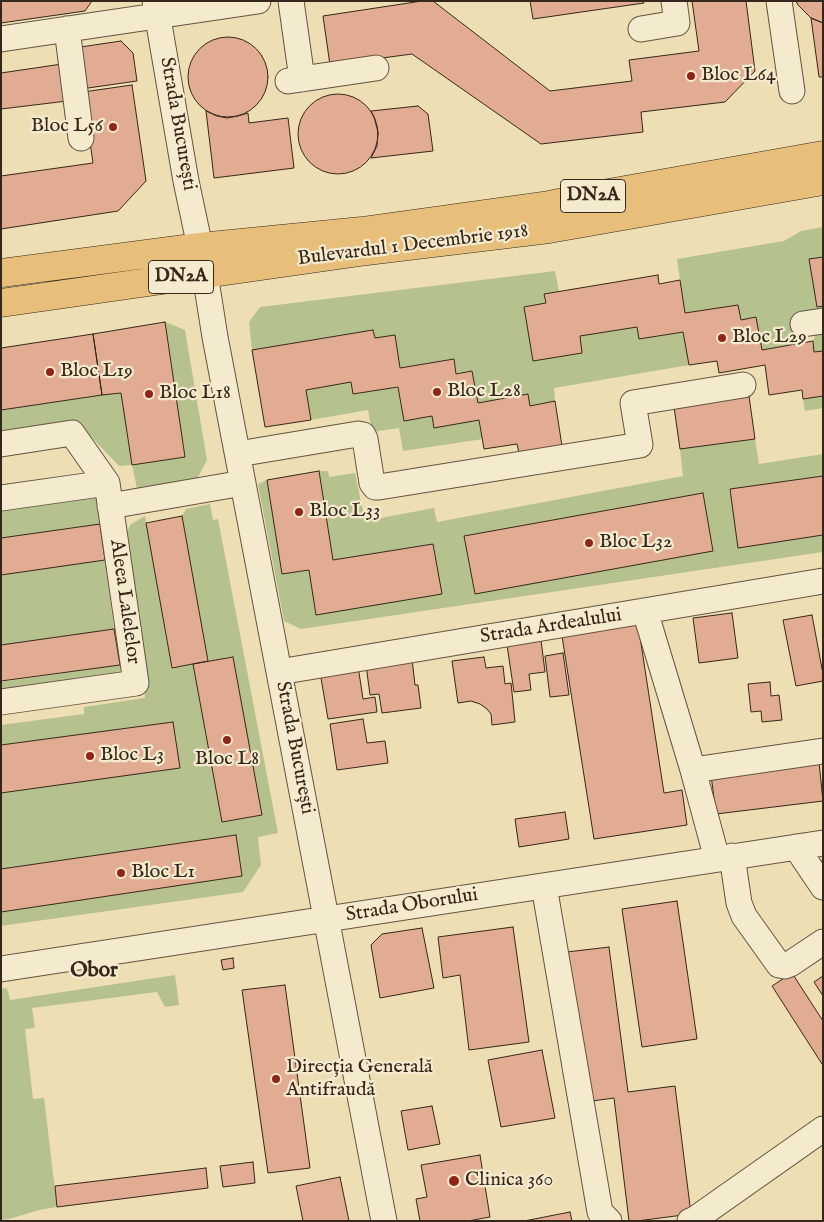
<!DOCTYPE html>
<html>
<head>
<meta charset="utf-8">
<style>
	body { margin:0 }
	#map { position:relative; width:824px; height:1222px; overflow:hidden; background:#eedeb3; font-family:"IM FELL English",serif }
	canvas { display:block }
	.frame { position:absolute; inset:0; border:2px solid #35271b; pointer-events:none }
</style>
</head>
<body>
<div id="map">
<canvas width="824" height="1222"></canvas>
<div class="frame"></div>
</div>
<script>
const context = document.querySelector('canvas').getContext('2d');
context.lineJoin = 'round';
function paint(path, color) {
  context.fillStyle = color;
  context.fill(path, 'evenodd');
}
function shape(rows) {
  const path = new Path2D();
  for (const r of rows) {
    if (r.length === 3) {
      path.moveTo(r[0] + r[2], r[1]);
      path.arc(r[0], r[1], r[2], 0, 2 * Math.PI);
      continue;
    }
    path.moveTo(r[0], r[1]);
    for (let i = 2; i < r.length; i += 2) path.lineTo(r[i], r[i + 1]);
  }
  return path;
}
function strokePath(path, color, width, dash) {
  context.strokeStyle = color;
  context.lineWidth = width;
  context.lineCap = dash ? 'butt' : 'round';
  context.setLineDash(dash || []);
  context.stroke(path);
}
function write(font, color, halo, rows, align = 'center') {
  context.font = font + ' "IM FELL English",serif';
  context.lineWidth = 4.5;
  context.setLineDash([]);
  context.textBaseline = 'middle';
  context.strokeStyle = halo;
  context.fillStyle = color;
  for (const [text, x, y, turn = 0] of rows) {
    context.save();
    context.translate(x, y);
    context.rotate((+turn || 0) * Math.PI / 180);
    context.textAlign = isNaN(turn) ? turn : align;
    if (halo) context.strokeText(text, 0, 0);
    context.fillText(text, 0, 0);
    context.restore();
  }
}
paint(shape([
	[823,227,823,257,809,260,817,307,823,306,823,316,791,321,794,344,762,350,756,317,741,320,738,305,685,313,677,259,784,241,801,231],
	[555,271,559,291,545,294,546,303,524,307,533,361,582,353,580,336,637,327,639,339,683,332,689,365,554,388,555,401,530,406,528,394,478,403,472,371,456,374,453,359,400,368,395,335,375,338,373,330,252,350,249,322,260,307],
	[165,322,185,330,207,460,197,479,137,488,132,465,119,466,76,421,1,433,1,410,102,395,121,393,132,465,185,457],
	[823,333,823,351,814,352,813,341,815,335],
	[351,382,354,394,398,387,404,420,432,416,434,428,479,420,483,439,403,451,399,428,372,432,368,410,311,420,306,390],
	[823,396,823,408,805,411,803,399],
	[755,439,759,464,823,454,823,476,730,489,738,547,823,535,823,552,301,629,284,621,258,484,267,480,282,574,309,570,316,614,441,594,433,544,333,560,319,471,328,471,329,477,355,473,365,521,434,508,437,522,683,476,680,449],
	[703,493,713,551,475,593,464,536],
	[96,495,100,524,1,538,1,509],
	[210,504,213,520,218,519,278,833,258,837,261,865,243,892,1,926,1,912,242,876,236,835,1,869,1,792,180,768,173,722,1,745,1,725,84,714,84,707,145,698,124,540,130,525,145,516,172,668,193,664,222,822,261,815,233,657,208,661,182,516,186,509],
	[105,560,114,629,1,645,1,575],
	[120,665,121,680,1,697,1,682],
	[175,975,179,1005,165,1007,157,992,32,1008,35,1028,25,1029,33,1099,44,1098,57,1207,39,1210,9,1219,1,1220,1,989,7,988,10,1000]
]), '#b6c28e');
const building = shape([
	[1,1,92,1,85,11,1,23,1,1],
	[422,1,433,1,550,91,632,81,629,60,699,51,692,1,746,1,755,71,725,102,641,112,643,132,541,144,412,54,330,65,323,16,422,1],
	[530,1,643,1,644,3,533,19,530,1],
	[796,1,823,1,823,23,811,18,798,5,796,1],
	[811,18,823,23,823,77,819,77,811,18],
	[228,77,40],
	[121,41,133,53,137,81,81,89,74,48,121,41],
	[62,64,67,101,1,109,1,73,62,64],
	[132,85,146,181,118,211,1,229,1,176,93,163,83,92,132,85],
	[338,134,40],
	[418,106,428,114,433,151,371,158,377,146,378,132,374,117,371,111,418,106],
	[206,111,217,116,227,118,238,116,248,113,249,123,288,118,294,168,214,178,206,111],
	[823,257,823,306,817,307,809,259,823,257],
	[658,275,659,284,680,280,685,313,738,305,741,320,756,317,762,350,813,341,814,352,823,351,823,396,803,399,802,390,769,395,765,365,719,373,717,361,689,365,683,332,639,339,637,327,580,336,582,353,533,361,524,307,546,303,544,294,658,275],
	[165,322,185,457,132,465,121,393,102,395,93,334,165,322],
	[373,330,375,338,395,335,400,368,454,359,456,374,472,371,478,403,528,394,530,406,555,401,562,446,519,453,517,444,484,449,479,420,434,428,432,416,404,421,398,387,353,394,351,382,306,390,311,420,265,427,252,350,373,330],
	[93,334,102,395,1,410,1,348,93,334],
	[749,396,755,439,680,449,674,407,749,396],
	[319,471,333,560,433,544,442,594,316,615,309,570,282,574,267,480,319,471],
	[823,476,823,535,738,548,730,489,823,476],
	[703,493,713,551,475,594,464,536,703,493],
	[182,516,208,661,172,668,146,523,182,516],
	[100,524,105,560,1,575,1,538,100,524],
	[732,613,738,658,699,663,693,618,732,613],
	[812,615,823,674,823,681,796,686,783,620,812,615],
	[638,624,664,793,682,790,687,825,594,839,562,636,638,624],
	[114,629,120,665,1,681,1,645,114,629],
	[541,640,545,672,529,674,531,690,514,692,507,645,541,640],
	[563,653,569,695,550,697,545,656,563,653],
	[233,657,262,815,222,822,193,664,233,657],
	[484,657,486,668,503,666,505,684,511,683,515,722,492,725,491,714,487,709,480,704,471,701,458,703,452,661,484,657],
	[412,659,415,685,418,685,421,708,382,713,379,694,370,695,366,665,412,659],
	[358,666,363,699,375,697,377,712,328,719,321,678,358,666],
	[770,682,771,696,779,695,782,720,762,722,761,711,751,712,748,684,770,682],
	[363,719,367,743,385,741,388,763,337,770,330,724,363,719],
	[173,722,180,768,1,793,1,745,173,722],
	[819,762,823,801,716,814,711,775,819,762],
	[565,812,569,839,519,847,515,819,565,812],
	[236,835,242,876,1,912,1,869,236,835],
	[677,901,697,1039,642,1047,622,909,677,901],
	[513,927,529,1042,469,1050,460,975,443,978,438,937,513,927],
	[422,928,434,988,380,998,371,945,382,934,422,928],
	[609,947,628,1092,675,1086,691,1214,637,1221,629,1221,614,1098,585,1102,567,952,609,947],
	[233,958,234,968,223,970,221,960,233,958],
	[792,973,823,1021,823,1063,822,1064,772,986,792,973],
	[823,976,823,996,814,982,823,976],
	[285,985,310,1168,268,1173,242,990,285,985],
	[542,1050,555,1118,501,1127,488,1060,542,1050],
	[432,1106,440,1144,408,1150,401,1111,432,1106],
	[480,1155,490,1217,468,1221,420,1221,416,1199,427,1197,421,1165,480,1155],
	[253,1162,255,1183,223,1187,220,1166,253,1162],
	[206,1168,208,1188,57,1207,55,1186,206,1168],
	[340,1177,349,1221,303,1221,296,1186,340,1177],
	[570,1212,572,1221,524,1221,570,1212]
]);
paint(building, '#e2ac93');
strokePath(building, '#35271b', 1);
const minor = shape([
	[155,1,186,181,200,247],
	[291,1,302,79],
	[779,1,792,91],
	[67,29,81,138],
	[641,29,677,23,674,1],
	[1,39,258,1],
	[288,81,376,68],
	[205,274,215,337,384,1221],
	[803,324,823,321],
	[1,444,72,433,107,483,136,683,1,702],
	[238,454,358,434,363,435,365,439,372,483,375,487,379,487,640,445,633,403,743,385],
	[1,498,107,483],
	[110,506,243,483],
	[645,611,693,770],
	[279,672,823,581],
	[796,847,823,887],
	[732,856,739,903,744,916,779,965,785,966,790,964,823,942],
	[717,859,693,770,823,751],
	[544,886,600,1212,609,1221],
	[1,969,823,843],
	[690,1221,695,1219,823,1129]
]);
const major = shape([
	[1,273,200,247,362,231,549,205,609,193,823,155],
	[1,303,360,252,549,229,823,181]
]);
strokePath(minor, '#635541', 27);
strokePath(major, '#35271b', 29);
strokePath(minor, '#f4eace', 25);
strokePath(major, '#e7bf7a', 28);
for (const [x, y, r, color] of [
	[691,76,5,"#8f2418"],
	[113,127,5,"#8f2418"],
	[722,338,5,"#8f2418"],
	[50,372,5,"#8f2418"],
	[437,392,5,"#8f2418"],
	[149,394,5,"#8f2418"],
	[299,512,5,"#8f2418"],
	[589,543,5,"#8f2418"],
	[227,740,5,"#8f2418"],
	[90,756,5,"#8f2418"],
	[121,873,5,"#8f2418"],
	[276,1079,5,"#8f2418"],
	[454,1181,6,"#8f2418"]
]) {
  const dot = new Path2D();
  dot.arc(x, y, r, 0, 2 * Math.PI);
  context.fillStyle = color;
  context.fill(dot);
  strokePath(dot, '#f4eace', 2);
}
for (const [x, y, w] of [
	[593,196,65],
	[181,277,65]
]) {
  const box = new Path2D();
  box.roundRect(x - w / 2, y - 16.5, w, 33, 4);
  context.fillStyle = '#f4eace';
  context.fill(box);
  strokePath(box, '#35271b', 1);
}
write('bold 19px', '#35271b', null, [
	["DN2A",593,196],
	["DN2A",181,277]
]);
write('20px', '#35271b', '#f4eace', [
	["Bloc L64",701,76],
	["Bloc L56",103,127,"right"],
	["Bloc L29",732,338],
	["Bloc L19",60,372],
	["Bloc L28",447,392],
	["Bloc L18",159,394],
	["Bloc L33",309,512],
	["Bloc L32",599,543],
	["Bloc L3",100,756],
	["Bloc L8",227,760,"center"],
	["Bloc L1",131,873],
	["Direcția Generală",286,1068],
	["Antifraudă",286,1091],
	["Clinica 360",465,1181]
], 'left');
write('20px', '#35271b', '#f4eace', [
	["Strada București",177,124,80],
	["Bulevardul 1 Decembrie 1918",413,246,-7],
	["Aleea Lalelelor",124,602,82],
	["Strada Ardealului",551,627,-9],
	["Strada București",294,748,79],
	["Strada Oborului",412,906,-9]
]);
write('bold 21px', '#35271b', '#f4eace', [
	["Obor",94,972]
]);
</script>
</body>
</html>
